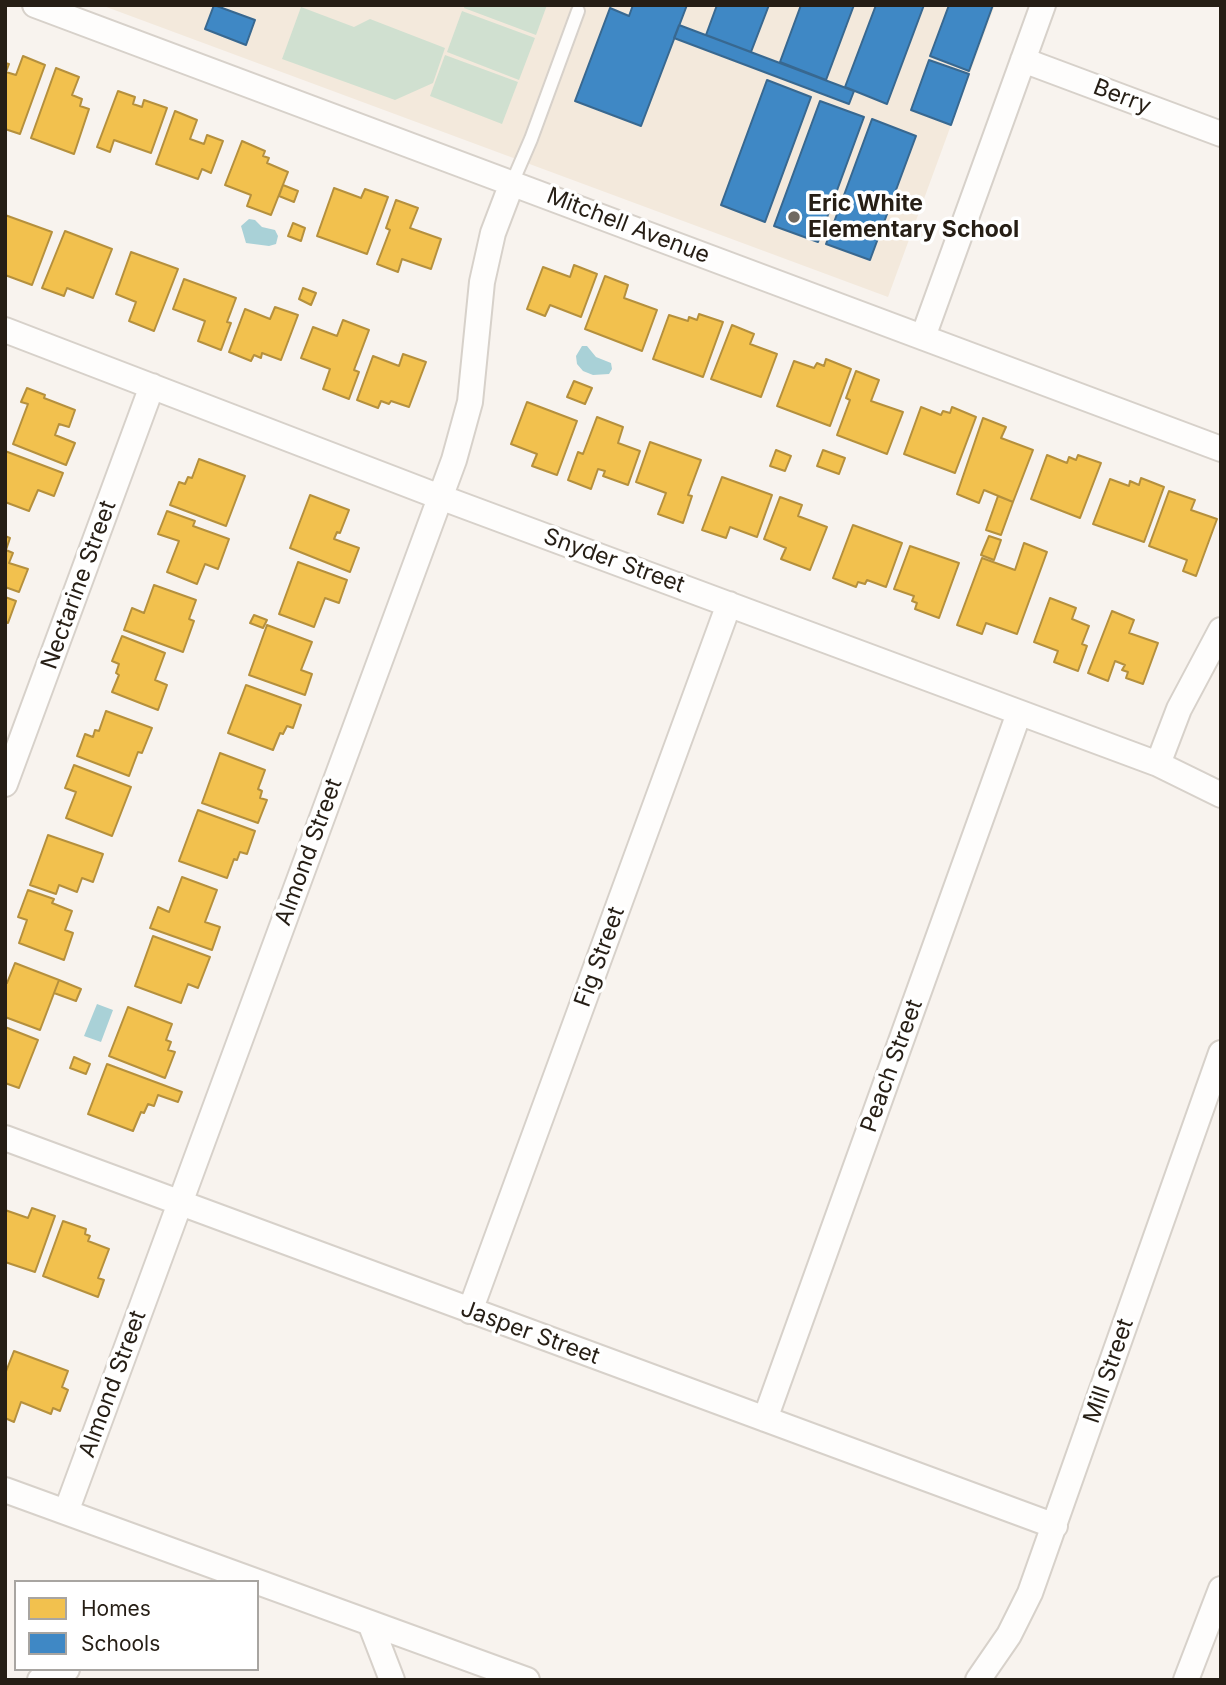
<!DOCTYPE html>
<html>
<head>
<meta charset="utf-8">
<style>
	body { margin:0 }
	#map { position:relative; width:1226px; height:1685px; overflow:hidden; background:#f8f3ee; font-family:Inter,sans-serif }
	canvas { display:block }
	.frame { position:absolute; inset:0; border:7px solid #261e15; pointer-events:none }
	.legend { position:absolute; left:14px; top:1580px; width:245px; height:91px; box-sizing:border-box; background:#fff; border:2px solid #a8a5a1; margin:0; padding:9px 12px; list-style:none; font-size:21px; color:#261e15 }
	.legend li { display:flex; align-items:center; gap:14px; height:35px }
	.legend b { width:35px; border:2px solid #a8a5a1 }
</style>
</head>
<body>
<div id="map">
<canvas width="1226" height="1685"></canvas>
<div class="frame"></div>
<ul class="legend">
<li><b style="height:19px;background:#f2c14e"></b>Homes</li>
<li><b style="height:19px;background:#3f88c5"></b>Schools</li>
</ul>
</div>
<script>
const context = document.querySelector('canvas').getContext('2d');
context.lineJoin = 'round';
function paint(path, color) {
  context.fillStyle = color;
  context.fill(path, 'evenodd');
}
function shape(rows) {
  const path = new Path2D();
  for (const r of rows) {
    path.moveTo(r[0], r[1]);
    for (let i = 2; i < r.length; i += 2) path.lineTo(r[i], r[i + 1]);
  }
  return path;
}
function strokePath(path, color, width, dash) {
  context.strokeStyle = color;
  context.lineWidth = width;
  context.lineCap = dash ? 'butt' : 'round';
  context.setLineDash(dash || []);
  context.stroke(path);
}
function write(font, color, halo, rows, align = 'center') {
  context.font = font + ' Inter,sans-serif';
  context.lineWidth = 7;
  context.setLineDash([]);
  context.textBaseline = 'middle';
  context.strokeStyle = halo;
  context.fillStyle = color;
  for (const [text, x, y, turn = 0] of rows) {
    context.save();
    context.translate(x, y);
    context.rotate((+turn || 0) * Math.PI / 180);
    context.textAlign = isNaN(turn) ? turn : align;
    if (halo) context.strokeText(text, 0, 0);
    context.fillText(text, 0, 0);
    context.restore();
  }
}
paint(shape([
	[101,5,995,5,888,297]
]), '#f3e9dc');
paint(shape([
	[465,5,547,5,536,35,464,8],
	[301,7,354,27,370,19,445,48,433,83,395,100,282,59],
	[462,11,535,38,519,80,447,52],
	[445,55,518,82,502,124,430,96]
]), '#d0e0d0');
paint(shape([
	[249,219,255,220,262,227,275,230,278,236,276,244,269,246,246,243,241,226],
	[582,346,587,346,596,357,611,363,612,369,609,374,593,375,583,371,577,364,576,356],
	[97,1004,113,1010,101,1042,84,1036]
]), '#a9d1d7');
const homes = shape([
	[23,56,45,65,20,134,5,129,5,63,9,64,6,72,16,75,23,56],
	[56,68,79,77,72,95,82,99,80,106,89,109,74,154,31,138,56,68],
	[118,91,135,97,133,104,142,107,144,100,167,108,151,153,114,140,110,152,97,147,118,91],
	[175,111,197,120,190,139,204,144,207,135,223,141,211,173,202,169,198,179,156,164,175,111],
	[242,141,265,151,263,156,269,158,267,163,288,172,271,215,247,206,251,195,225,185,242,141],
	[283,185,298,191,294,202,279,196,283,185],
	[334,188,361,198,365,189,388,197,367,254,317,236,334,188],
	[396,200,418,208,410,228,441,239,431,269,402,259,398,272,377,264,390,230,386,228,396,200],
	[5,215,52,232,32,285,5,275,5,215],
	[293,223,305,228,301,241,288,236,293,223],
	[65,231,112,249,93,298,67,288,64,296,42,288,65,231],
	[131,252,178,269,154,331,129,321,136,302,116,294,131,252],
	[574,265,597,274,581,317,550,305,545,316,527,309,543,267,570,277,574,265],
	[605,276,628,285,624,298,657,310,642,351,585,329,605,276],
	[184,279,236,298,227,322,231,323,221,350,198,341,205,321,173,309,184,279],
	[303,288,316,293,311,305,299,299,303,288],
	[275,307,298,315,281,360,262,353,261,358,254,355,251,361,229,352,245,309,270,319,275,307],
	[699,314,723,322,703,377,653,359,669,315,688,321,689,317,697,320,699,314],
	[343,320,369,330,354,370,359,372,349,399,323,389,330,369,301,358,313,327,337,336,343,320],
	[732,325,754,334,750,344,777,354,761,397,711,379,732,325],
	[403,354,426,362,409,407,391,401,389,404,381,401,378,408,357,400,373,356,399,366,403,354],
	[826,359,851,369,830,426,777,406,794,361,814,368,817,363,824,366,826,359],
	[856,371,879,380,871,401,903,412,887,454,837,435,850,400,846,398,856,371],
	[574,381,592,388,585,404,567,397,574,381],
	[27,388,45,395,44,398,75,410,69,427,59,424,55,435,75,443,66,465,13,444,28,404,21,402,27,388],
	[527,402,577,421,557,475,532,466,537,454,511,444,527,402],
	[921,407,941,415,943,411,950,413,952,407,976,417,955,473,904,454,921,407],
	[597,417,623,427,618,443,640,451,628,485,603,476,605,471,598,469,591,489,568,480,578,452,583,454,597,417],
	[983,418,1006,427,1001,438,1033,450,1013,502,984,490,979,503,957,494,983,418],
	[650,442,701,460,688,495,692,496,683,523,658,514,666,493,636,482,650,442],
	[776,450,791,456,785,471,770,466,776,450],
	[823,450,845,458,839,474,817,466,823,450],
	[5,451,63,473,54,496,38,490,29,511,5,502,5,451],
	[1047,455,1067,463,1069,457,1076,460,1078,455,1101,463,1080,518,1031,499,1047,455],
	[199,459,245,476,226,526,170,505,179,482,185,484,188,477,192,478,199,459],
	[722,477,772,495,757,537,730,527,726,538,702,530,722,477],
	[1141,478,1164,487,1144,542,1093,524,1110,479,1129,486,1130,481,1139,485,1141,478],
	[1169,491,1195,500,1191,510,1217,519,1196,576,1183,571,1187,560,1149,546,1169,491],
	[310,495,349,510,340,533,337,532,334,539,359,548,350,572,290,548,310,495],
	[998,496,1013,502,1001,535,986,530,998,496],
	[780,497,802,505,798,516,827,527,810,570,781,559,786,548,764,539,780,497],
	[167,511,195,521,193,526,229,539,218,569,205,564,197,584,167,572,179,541,158,534,167,511],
	[853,525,902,543,886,587,867,580,865,584,858,582,856,587,833,578,853,525],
	[5,536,10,538,6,550,13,553,9,563,28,569,19,592,5,587,5,536],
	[989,536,1001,540,994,560,981,555,989,536],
	[1024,543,1047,552,1017,634,986,623,982,634,957,625,982,558,1015,570,1024,543],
	[910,546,959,563,939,618,915,609,917,603,912,601,914,596,894,589,910,546],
	[298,562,347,580,339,603,325,598,314,627,279,614,298,562],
	[154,585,196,600,189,619,194,621,183,652,124,630,132,608,144,613,154,585],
	[5,597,16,601,8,623,5,622,5,597],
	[1050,598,1076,608,1072,619,1089,626,1082,644,1087,646,1078,671,1054,662,1058,651,1034,642,1050,598],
	[1112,611,1134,620,1129,633,1158,643,1143,684,1126,678,1128,672,1122,670,1125,665,1115,661,1108,681,1088,673,1112,611],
	[254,615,267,620,263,628,250,623,254,615],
	[267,625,312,642,301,670,312,674,305,695,249,675,267,625],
	[122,636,165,653,155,680,167,685,158,710,112,692,119,675,116,673,119,664,112,661,122,636],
	[246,685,301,705,293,728,287,726,283,734,280,733,273,750,228,733,246,685],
	[106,711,152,728,142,753,138,752,129,776,77,756,85,734,93,737,95,730,99,731,106,711],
	[220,753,265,770,258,789,262,791,260,798,267,800,258,823,202,803,220,753],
	[74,765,131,787,112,836,66,818,76,792,65,788,74,765],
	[198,810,255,831,247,854,240,852,237,860,234,859,227,878,179,861,198,810],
	[48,835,103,854,93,882,82,878,77,892,59,885,56,894,30,885,48,835],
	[182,877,217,890,205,922,220,927,212,950,150,928,158,907,169,912,182,877],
	[28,890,54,899,52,903,72,911,65,930,73,933,64,960,19,943,27,920,18,917,28,890],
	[153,936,210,957,198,988,188,984,181,1003,135,986,153,936],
	[15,963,59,980,40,1030,5,1017,5,982,7,983,15,963],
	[59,980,81,989,76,1001,54,993,59,980],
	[128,1007,172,1024,166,1040,171,1042,168,1050,175,1052,165,1078,109,1056,128,1007],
	[5,1027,38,1040,19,1088,5,1083,5,1027],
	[74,1057,90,1064,86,1074,70,1068,74,1057],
	[107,1064,182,1092,178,1102,158,1095,154,1106,148,1104,144,1113,141,1112,133,1131,88,1114,107,1064],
	[32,1208,55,1216,35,1272,5,1262,5,1210,28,1218,32,1208],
	[63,1221,86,1229,85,1234,90,1236,88,1241,109,1249,98,1278,104,1280,98,1297,43,1276,63,1221],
	[14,1351,68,1371,62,1387,68,1390,60,1411,53,1408,51,1414,21,1402,14,1422,5,1418,5,1374,14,1351]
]);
paint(homes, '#f2c14e');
strokePath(homes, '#b5903d', 2);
const schools = shape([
	[214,5,255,20,246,45,205,29,214,5],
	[633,5,687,5,641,126,575,101,610,8,629,16,633,5],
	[717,5,769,5,751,52,706,35,717,5],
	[801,5,854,5,826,80,780,62,801,5],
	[876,5,924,5,887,104,845,87,876,5],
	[949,5,993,5,969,71,930,56,949,5],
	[679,25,854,91,849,104,674,38,679,25],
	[929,60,969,74,951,125,911,110,929,60],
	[767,80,811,97,765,222,721,205,767,80],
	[820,101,864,117,818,242,774,226,820,101],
	[872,119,916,136,870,260,826,244,872,119]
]);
paint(schools, '#3f88c5');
strokePath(schools, '#386890', 2);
const service = shape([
	[512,183,531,139,578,11]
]);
const minor = shape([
	[35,5,1221,449],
	[1023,60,1221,134],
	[5,330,440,497,1158,764,1221,795],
	[923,337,1043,5],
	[1158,764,1179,709,1221,630],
	[5,784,152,386],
	[5,1138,1055,1526],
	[470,1311,729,604],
	[765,1419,1019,713],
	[5,1490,527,1680],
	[66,1512,454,460,470,402,482,282,493,233,512,183],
	[370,1623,392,1680],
	[40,1680,67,1669],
	[978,1680,1009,1635,1030,1593,1221,1053],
	[1186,1680,1221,1589]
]);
strokePath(service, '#d7d1ca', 16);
strokePath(minor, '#d7d1ca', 28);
strokePath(service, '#fefdfc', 12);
strokePath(minor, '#fefdfc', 24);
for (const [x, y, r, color] of [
	[794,217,7,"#706961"]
]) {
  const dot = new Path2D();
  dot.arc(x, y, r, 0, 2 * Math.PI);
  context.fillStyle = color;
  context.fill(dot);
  strokePath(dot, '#fff', 2.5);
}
write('23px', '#261e15', '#fff', [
	["Berry",1122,97,21],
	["Mitchell Avenue",628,226,21],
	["Snyder Street",614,561,20],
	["Nectarine Street",79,585,-70],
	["Almond Street",309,852,-70],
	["Fig Street",600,957,-70],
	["Peach Street",892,1066,-70],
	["Jasper Street",530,1333,20],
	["Mill Street",1109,1371,-71],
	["Almond Street",113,1384,-70]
]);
write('bold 23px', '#261e15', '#fff', [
	["Eric White",808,204],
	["Elementary School",808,230]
], 'left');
</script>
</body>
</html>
